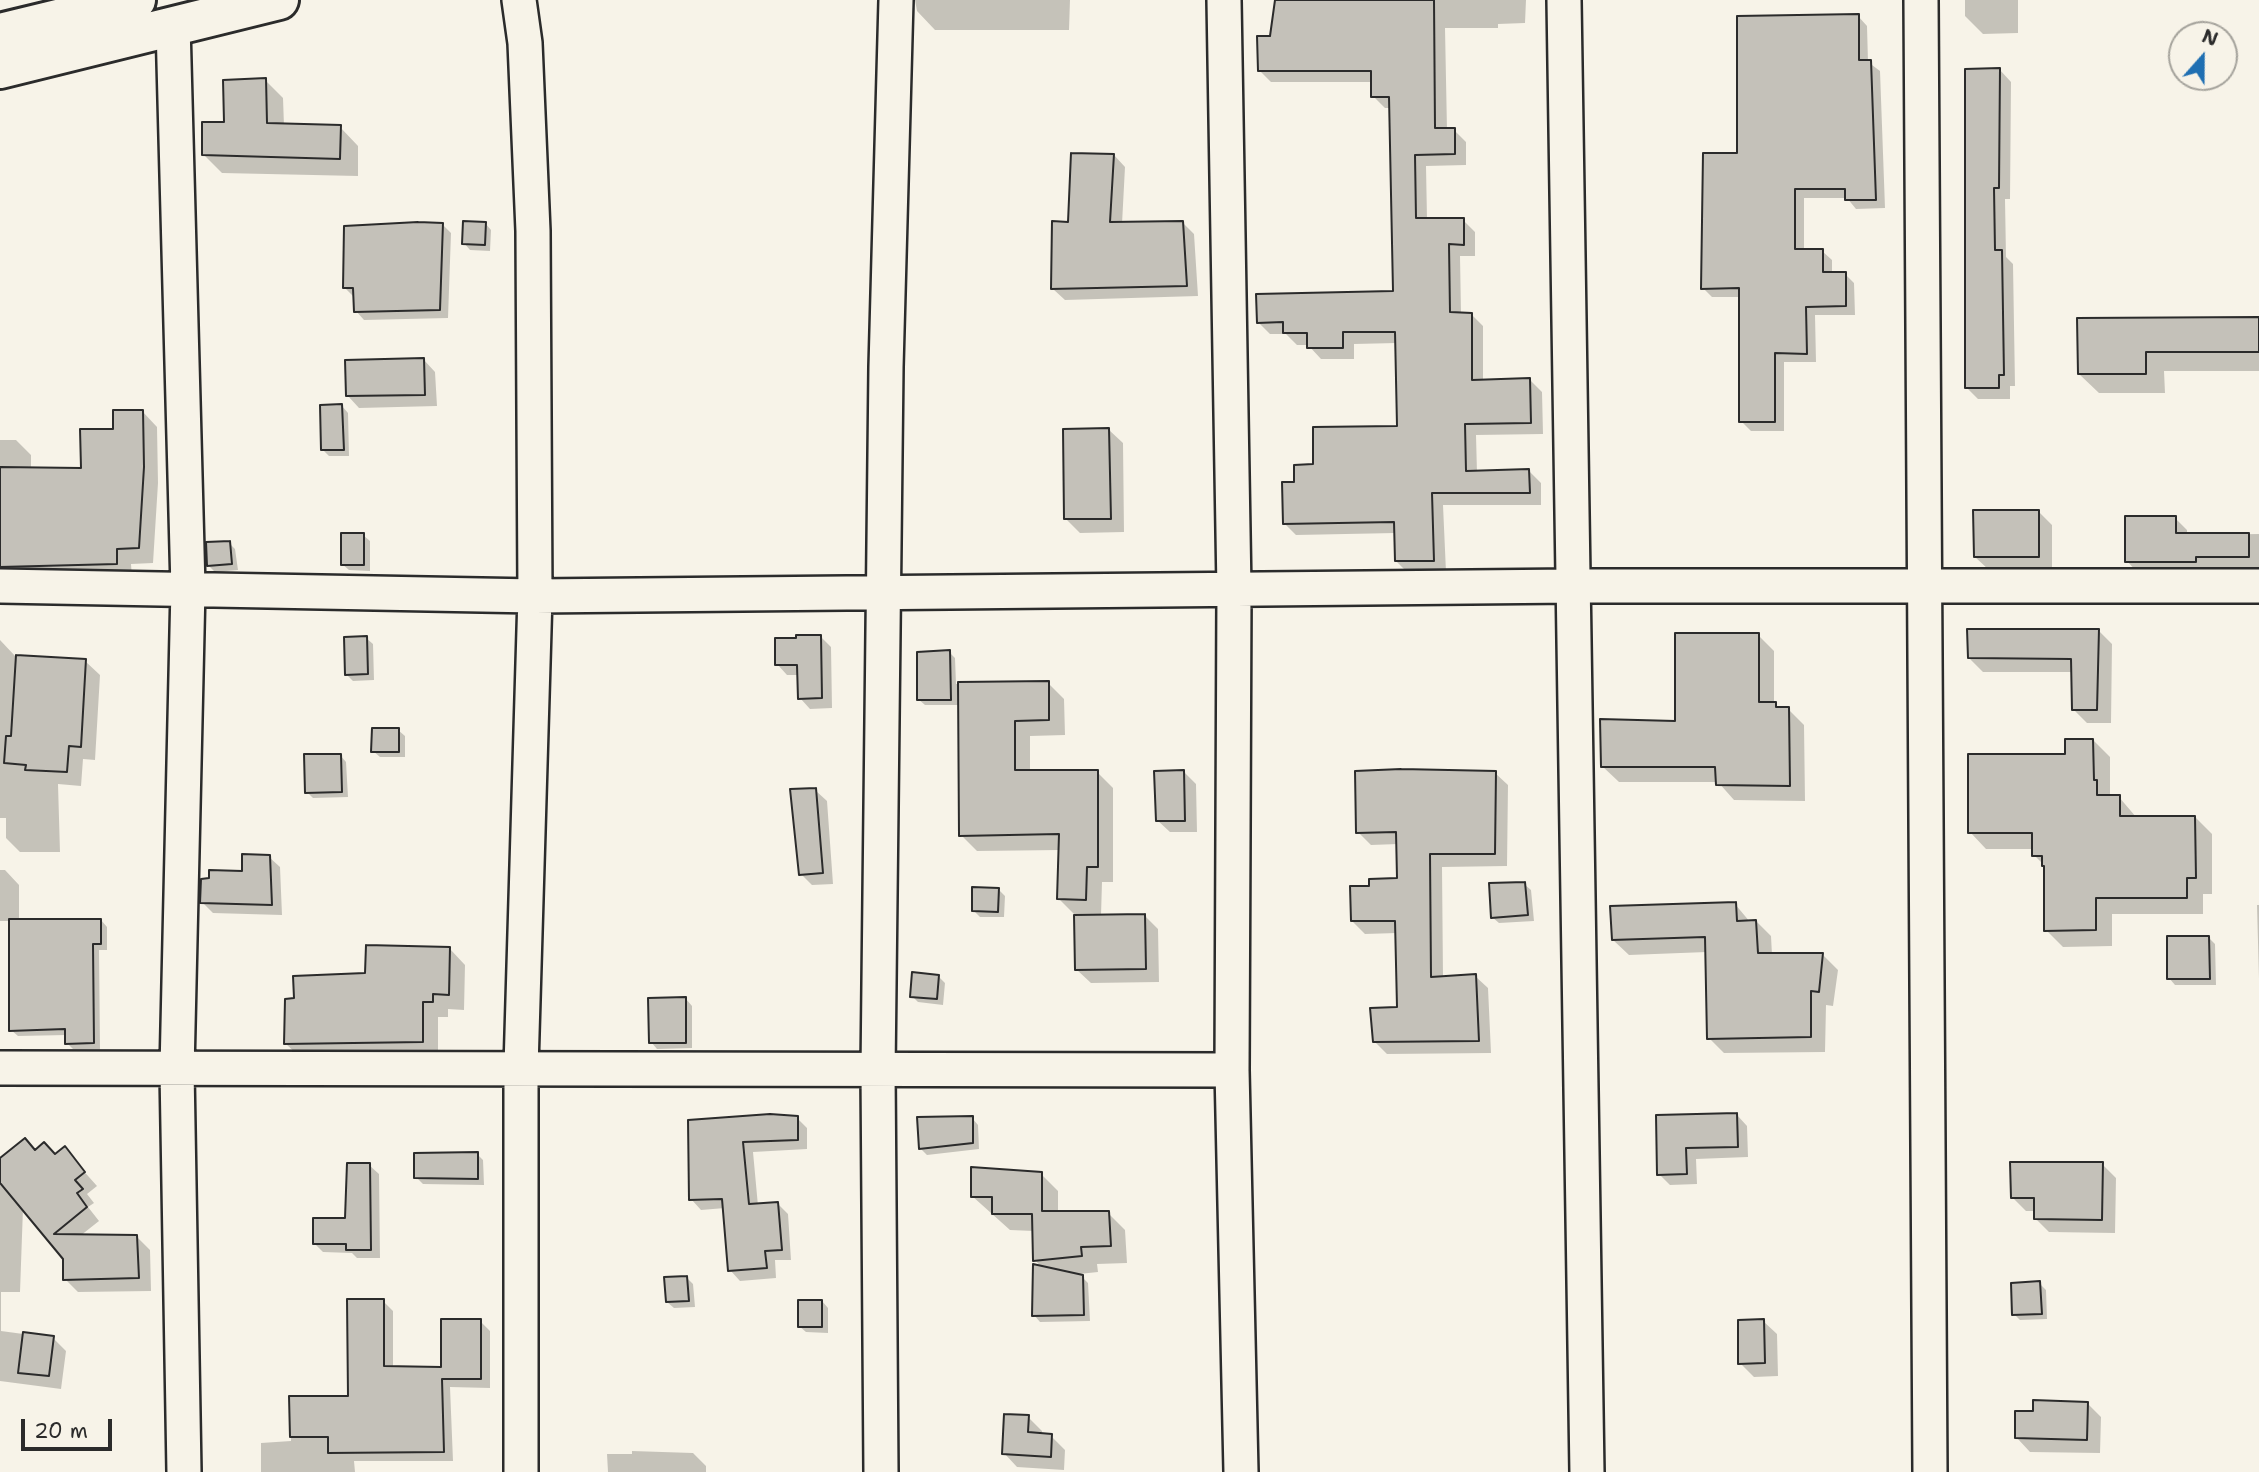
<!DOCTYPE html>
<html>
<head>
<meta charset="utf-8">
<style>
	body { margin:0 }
	#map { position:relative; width:2259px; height:1472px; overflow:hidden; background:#f7f3e8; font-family:"Shantell Sans",sans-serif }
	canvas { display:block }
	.north { position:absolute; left:2168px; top:21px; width:70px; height:70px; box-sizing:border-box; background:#f7f3e8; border:2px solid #a5a39c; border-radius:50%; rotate:21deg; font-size:19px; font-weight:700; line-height:28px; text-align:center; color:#2b2b2b }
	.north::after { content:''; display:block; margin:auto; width:24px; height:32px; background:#1f6fb2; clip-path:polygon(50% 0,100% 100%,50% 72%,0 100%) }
	.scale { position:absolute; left:21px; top:1419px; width:91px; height:32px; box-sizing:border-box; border:4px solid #2b2b2b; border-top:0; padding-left:9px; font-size:21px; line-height:24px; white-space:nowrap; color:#2b2b2b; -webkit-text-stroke:5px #f7f3e8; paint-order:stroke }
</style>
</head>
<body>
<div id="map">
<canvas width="2259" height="1472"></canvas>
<div class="north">N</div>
<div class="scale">20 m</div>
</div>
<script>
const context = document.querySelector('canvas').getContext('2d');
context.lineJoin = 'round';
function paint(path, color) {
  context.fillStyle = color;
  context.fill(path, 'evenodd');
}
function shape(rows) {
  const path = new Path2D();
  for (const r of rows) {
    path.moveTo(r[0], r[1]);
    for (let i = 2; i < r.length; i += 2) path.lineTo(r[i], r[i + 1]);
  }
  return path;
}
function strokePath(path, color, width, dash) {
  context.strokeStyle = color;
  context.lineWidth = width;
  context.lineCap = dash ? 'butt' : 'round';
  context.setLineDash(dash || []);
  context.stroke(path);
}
paint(shape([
	[915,0,1070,0,1069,30,935,30,917,11],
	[1277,0,1526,0,1525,23,1498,24,1498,28,1445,28,1447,130,1454,130,1466,142,1466,165,1426,166,1427,219,1463,220,1475,232,1475,256,1460,256,1461,314,1471,314,1483,326,1483,382,1530,380,1542,392,1543,434,1476,435,1477,473,1529,471,1541,483,1541,505,1443,505,1446,572,1408,573,1396,561,1396,533,1296,535,1284,523,1296,483,1398,428,1397,343,1354,344,1354,359,1321,359,1308,345,1297,345,1286,334,1270,334,1258,322,1394,293,1391,108,1385,108,1373,96,1373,82,1271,82,1259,70,1271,38],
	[1965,0,2018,0,2018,33,1983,34,1965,16],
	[1858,16,1867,26,1868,62,1880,71,1885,208,1856,209,1847,198,1804,198,1804,250,1822,251,1832,260,1832,274,1845,274,1854,283,1855,315,1815,315,1816,362,1784,362,1784,431,1751,431,1741,421,1741,297,1712,297,1703,288,1739,155],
	[2000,70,2011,82,2010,199,2005,199,2006,257,2013,264,2015,386,2010,386,2010,399,1978,399,1967,388],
	[265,80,283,98,284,126,340,127,358,146,358,176,222,173,203,154],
	[1114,155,1125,167,1122,224,1183,223,1194,234,1198,296,1065,300,1053,289,1070,223],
	[485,223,491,230,490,251,470,250,464,243],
	[442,224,451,233,448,318,364,320,356,311,355,298,345,288],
	[2259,319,2259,371,2164,371,2165,393,2099,393,2079,374,2078,320],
	[424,360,435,372,437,406,359,408,348,396],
	[342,406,348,413,349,456,329,456,322,449],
	[142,411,157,427,158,483,153,563,131,564,132,578,0,581,0,440,16,440,31,455,31,469,83,470,115,431],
	[1109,430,1123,443,1124,532,1080,533,1066,519],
	[2038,511,2052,525,2052,570,1989,570,1975,557],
	[2175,518,2187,530,2187,535,2259,534,2259,568,2206,568,2206,573,2138,573,2127,561],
	[363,535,370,541,370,571,349,570,342,564],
	[229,543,235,549,238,570,215,572,208,565],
	[2098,630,2112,644,2111,723,2087,723,2073,709,2073,672,1983,672,1969,658],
	[1758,635,1774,651,1774,704,1780,709,1788,709,1804,725,1805,801,1734,800,1718,782,1619,782,1602,766,1676,722],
	[821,637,831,647,832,708,810,709,800,698,799,675,787,675,777,664],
	[366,638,373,644,374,680,353,681,347,675],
	[0,640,16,657,85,661,100,675,95,760,83,759,81,786,58,784,60,852,20,852,6,838,6,818,0,818],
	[949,652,955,658,956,684,1048,683,1064,699,1065,735,1030,736,1030,772,1097,772,1113,788,1113,882,1102,882,1101,916,1144,915,1158,929,1159,982,1091,983,1077,970,1075,915,1059,899,1060,850,977,851,961,835,960,705,925,705,918,699],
	[398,730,405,736,405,757,380,757,373,751],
	[2093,740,2110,757,2110,795,2119,797,2136,817,2195,817,2212,834,2212,894,2203,894,2203,914,2112,914,2112,946,2063,947,2046,930,2046,867,2034,855,2034,849,1986,849,1970,832,2067,756],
	[340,755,346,762,348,797,313,798,307,792],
	[1184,772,1196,784,1197,832,1170,832,1157,820],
	[1495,773,1508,785,1507,866,1442,867,1443,978,1475,976,1488,988,1491,1053,1387,1054,1374,1041,1398,1008,1397,933,1365,934,1352,921,1371,888,1398,880,1398,844,1371,845,1358,832],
	[815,790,827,801,833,884,812,885,801,874],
	[269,857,280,867,282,915,213,913,202,902],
	[0,870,5,870,19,885,19,921,101,920,107,927,107,950,99,950,100,1049,73,1049,67,1043,67,1035,18,1036,11,1030,11,921,0,921],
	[1524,884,1531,890,1534,921,1499,923,1492,917],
	[998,889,1005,896,1004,917,980,917,973,910],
	[1735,904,1750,922,1756,921,1771,936,1772,955,1823,955,1838,970,1833,1006,1826,1005,1825,1052,1724,1053,1709,1038,1707,952,1629,955,1613,940],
	[2257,905,2259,905,2259,979],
	[2209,938,2215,944,2216,985,2175,985,2169,978],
	[450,949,465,965,464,1010,448,1009,448,1017,438,1017,438,1057,302,1059,286,1044,295,1000],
	[938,976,945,983,943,1005,918,1002,912,996],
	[686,999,692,1006,692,1048,657,1049,651,1042],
	[1737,1115,1747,1126,1748,1157,1696,1159,1697,1184,1670,1185,1659,1174,1658,1117],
	[797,1118,807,1128,807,1149,753,1152,758,1206,778,1204,788,1214,791,1260,775,1260,776,1278,740,1281,730,1270,725,1208,701,1210,691,1199,689,1121],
	[972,1118,978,1125,979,1149,927,1155,920,1148],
	[64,1149,97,1186,87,1194,94,1203,88,1207,99,1221,80,1236,137,1237,150,1250,151,1291,78,1292,65,1279,65,1258,23,1208,20,1292,1,1292,1,1331,53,1338,66,1351,61,1389,0,1381,0,1161,36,1151,55,1156],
	[477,1154,483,1160,484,1185,423,1184,416,1177],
	[2102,1164,2116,1178,2115,1233,2049,1232,2035,1218,2035,1211,2026,1211,2013,1198],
	[369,1165,379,1174,380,1258,357,1258,352,1253,323,1252,314,1243,347,1220],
	[1041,1174,1058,1191,1058,1213,1108,1213,1125,1230,1127,1263,1097,1264,1098,1272,1079,1274,1088,1283,1090,1321,1040,1322,1034,1315,1042,1268,1035,1260,1034,1231,1010,1230,972,1196],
	[687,1278,693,1284,695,1307,674,1308,667,1302],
	[2039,1283,2046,1290,2047,1319,2020,1320,2014,1314],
	[383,1301,393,1311,393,1368,442,1369,480,1321,490,1331,490,1388,450,1387,453,1461,354,1461,355,1472,261,1472,261,1443,291,1441,291,1398,350,1398],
	[822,1301,828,1308,828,1333,806,1332,799,1326],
	[1763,1321,1777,1334,1778,1376,1754,1377,1740,1363],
	[2087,1403,2101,1417,2100,1453,2030,1452,2017,1438,2035,1413],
	[1028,1417,1042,1431,1042,1435,1051,1436,1065,1450,1064,1470,1017,1467,1004,1453],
	[632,1451,693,1453,706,1466,706,1472,608,1472,607,1454,632,1454]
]), '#0003');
const building = shape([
	[1275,0,1434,0,1435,128,1455,128,1455,154,1415,155,1416,218,1464,218,1464,245,1449,244,1450,312,1472,313,1472,380,1530,378,1531,423,1465,424,1466,471,1529,469,1530,493,1432,493,1434,561,1395,561,1394,522,1283,524,1282,482,1294,482,1294,465,1313,464,1313,427,1397,426,1395,332,1343,332,1343,348,1307,348,1307,333,1283,333,1283,322,1257,323,1256,294,1393,291,1389,97,1371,97,1371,71,1258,71,1257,36,1270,36,1275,0],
	[1859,14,1859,60,1871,60,1876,200,1845,200,1845,189,1795,189,1795,249,1823,249,1823,272,1846,272,1846,306,1806,307,1807,354,1775,353,1775,422,1739,422,1739,288,1701,289,1703,153,1737,153,1737,16,1859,14],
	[2000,68,1999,188,1994,188,1995,250,2002,250,2004,375,1999,375,1999,388,1965,388,1965,69,2000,68],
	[266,78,267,123,341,125,340,159,202,155,202,122,224,122,223,80,266,78],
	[1071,153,1114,154,1110,222,1183,221,1187,286,1051,289,1052,221,1068,222,1071,153],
	[463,221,486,222,485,245,462,244,463,221],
	[418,222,443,223,440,310,354,312,353,288,343,288,344,226,418,222],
	[2259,317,2259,352,2146,352,2146,374,2078,374,2077,318,2259,317],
	[424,358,425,395,346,396,345,360,424,358],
	[342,404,344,450,321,450,320,405,342,404],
	[113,410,143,410,144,467,139,548,117,549,117,564,0,567,0,467,81,468,80,429,113,429,113,410],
	[1109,428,1111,519,1064,519,1063,429,1109,428],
	[1973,510,2039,510,2039,557,1974,557,1973,510],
	[2125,516,2176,516,2176,533,2249,533,2249,557,2196,557,2196,562,2125,562,2125,516],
	[341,533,364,533,364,565,341,565,341,533],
	[230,541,232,564,207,566,206,542,230,541],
	[1967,629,2099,629,2097,710,2072,710,2071,659,1968,658,1967,629],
	[1675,633,1759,633,1759,702,1776,702,1776,707,1789,707,1790,786,1716,785,1715,767,1601,767,1600,719,1675,721,1675,633],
	[796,635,821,635,822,698,798,699,797,665,775,665,775,638,796,638,796,635],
	[367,636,368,674,345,675,344,637,367,636],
	[950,650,951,700,917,700,917,652,950,650],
	[16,655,86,659,81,747,69,746,67,772,25,770,26,765,4,763,6,736,11,736,16,655],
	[1049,681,1049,720,1015,721,1015,770,1098,770,1098,867,1087,867,1086,900,1057,899,1059,834,959,836,958,682,1049,681],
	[372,728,399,728,399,752,371,752,372,728],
	[2065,739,2093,739,2094,780,2097,780,2097,795,2120,795,2120,816,2195,816,2196,878,2187,878,2187,898,2096,898,2096,930,2044,931,2044,866,2042,866,2042,856,2032,856,2032,833,1968,833,1968,754,2065,754,2065,739],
	[304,754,341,754,342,792,305,793,304,754],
	[1401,769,1496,771,1495,854,1430,854,1431,977,1476,974,1479,1041,1373,1042,1370,1008,1397,1007,1395,921,1351,921,1350,886,1369,886,1369,879,1397,878,1396,832,1356,833,1355,771,1401,769],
	[1184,770,1185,821,1156,821,1154,771,1184,770],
	[816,788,823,873,799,875,790,789,816,788],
	[242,854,270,855,272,905,200,903,201,879,209,878,209,870,242,871,242,854],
	[1525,882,1528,915,1491,918,1489,883,1525,882],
	[972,887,999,888,998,912,972,911,972,887],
	[1736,902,1737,921,1756,920,1758,953,1823,953,1819,992,1811,991,1811,1037,1707,1039,1705,937,1612,940,1610,906,1736,902],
	[1145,914,1146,969,1075,970,1074,915,1145,914],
	[9,919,101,919,101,944,93,944,94,1043,65,1044,65,1029,9,1031,9,919],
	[2167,936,2209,936,2210,979,2167,979,2167,936],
	[366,945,450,947,449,995,433,994,433,1002,423,1002,423,1042,284,1044,285,999,294,998,293,976,365,973,366,945],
	[912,972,939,975,937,999,910,997,912,972],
	[686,997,686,1043,649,1043,648,998,686,997],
	[1737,1113,1738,1147,1686,1148,1687,1174,1657,1175,1656,1115,1737,1113],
	[770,1114,798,1116,798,1140,743,1142,749,1204,778,1202,782,1250,765,1251,767,1268,728,1271,722,1199,689,1200,688,1120,770,1114],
	[973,1116,973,1143,919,1149,917,1117,973,1116],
	[25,1138,35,1150,44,1142,55,1154,65,1146,85,1172,75,1180,83,1189,77,1193,87,1207,54,1234,137,1235,139,1278,63,1280,63,1259,0,1183,0,1158,25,1138],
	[478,1152,478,1179,414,1178,414,1153,478,1152],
	[2010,1162,2103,1162,2102,1220,2034,1219,2034,1198,2011,1198,2010,1162],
	[347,1163,370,1163,371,1250,346,1250,346,1244,313,1244,313,1218,345,1218,347,1163],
	[971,1167,1042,1172,1042,1211,1109,1211,1111,1246,1081,1247,1082,1256,1033,1261,1032,1214,992,1214,992,1197,971,1197,971,1167],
	[1033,1264,1083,1275,1084,1315,1032,1316,1033,1264],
	[687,1276,689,1301,666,1302,664,1277,687,1276],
	[2040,1281,2042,1314,2012,1315,2011,1283,2040,1281],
	[347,1299,384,1299,384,1366,441,1367,441,1319,481,1319,481,1379,442,1379,444,1452,328,1453,328,1437,290,1437,289,1396,348,1396,347,1299],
	[798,1300,822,1300,822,1327,798,1327,798,1300],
	[1764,1319,1765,1363,1738,1364,1738,1320,1764,1319],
	[23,1332,54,1336,49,1376,18,1373,23,1332],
	[2033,1400,2088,1402,2087,1440,2015,1438,2015,1411,2033,1411,2033,1400],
	[1004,1414,1029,1415,1028,1432,1052,1434,1051,1457,1002,1454,1004,1414]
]);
paint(building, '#c4c1b9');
strokePath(building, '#2b2b2b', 2);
const minor = shape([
	[519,0,525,43,533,231,535,596,521,1067,521,1472],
	[1224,0,1234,590,1232,1070,1241,1472],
	[1564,0,1587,1472],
	[1921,0,1930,1472],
	[173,25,188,588,177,1070,184,1472],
	[0,586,535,596,1574,586,2259,586],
	[0,1068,1232,1070],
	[881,1472,878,1071,886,367,896,0]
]);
const trunk = shape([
	[0,33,136,0],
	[0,69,279,0]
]);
strokePath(minor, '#2b2b2b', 38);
strokePath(trunk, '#2b2b2b', 44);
strokePath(minor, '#f7f3e8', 33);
strokePath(trunk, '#f7f3e8', 38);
</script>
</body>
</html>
